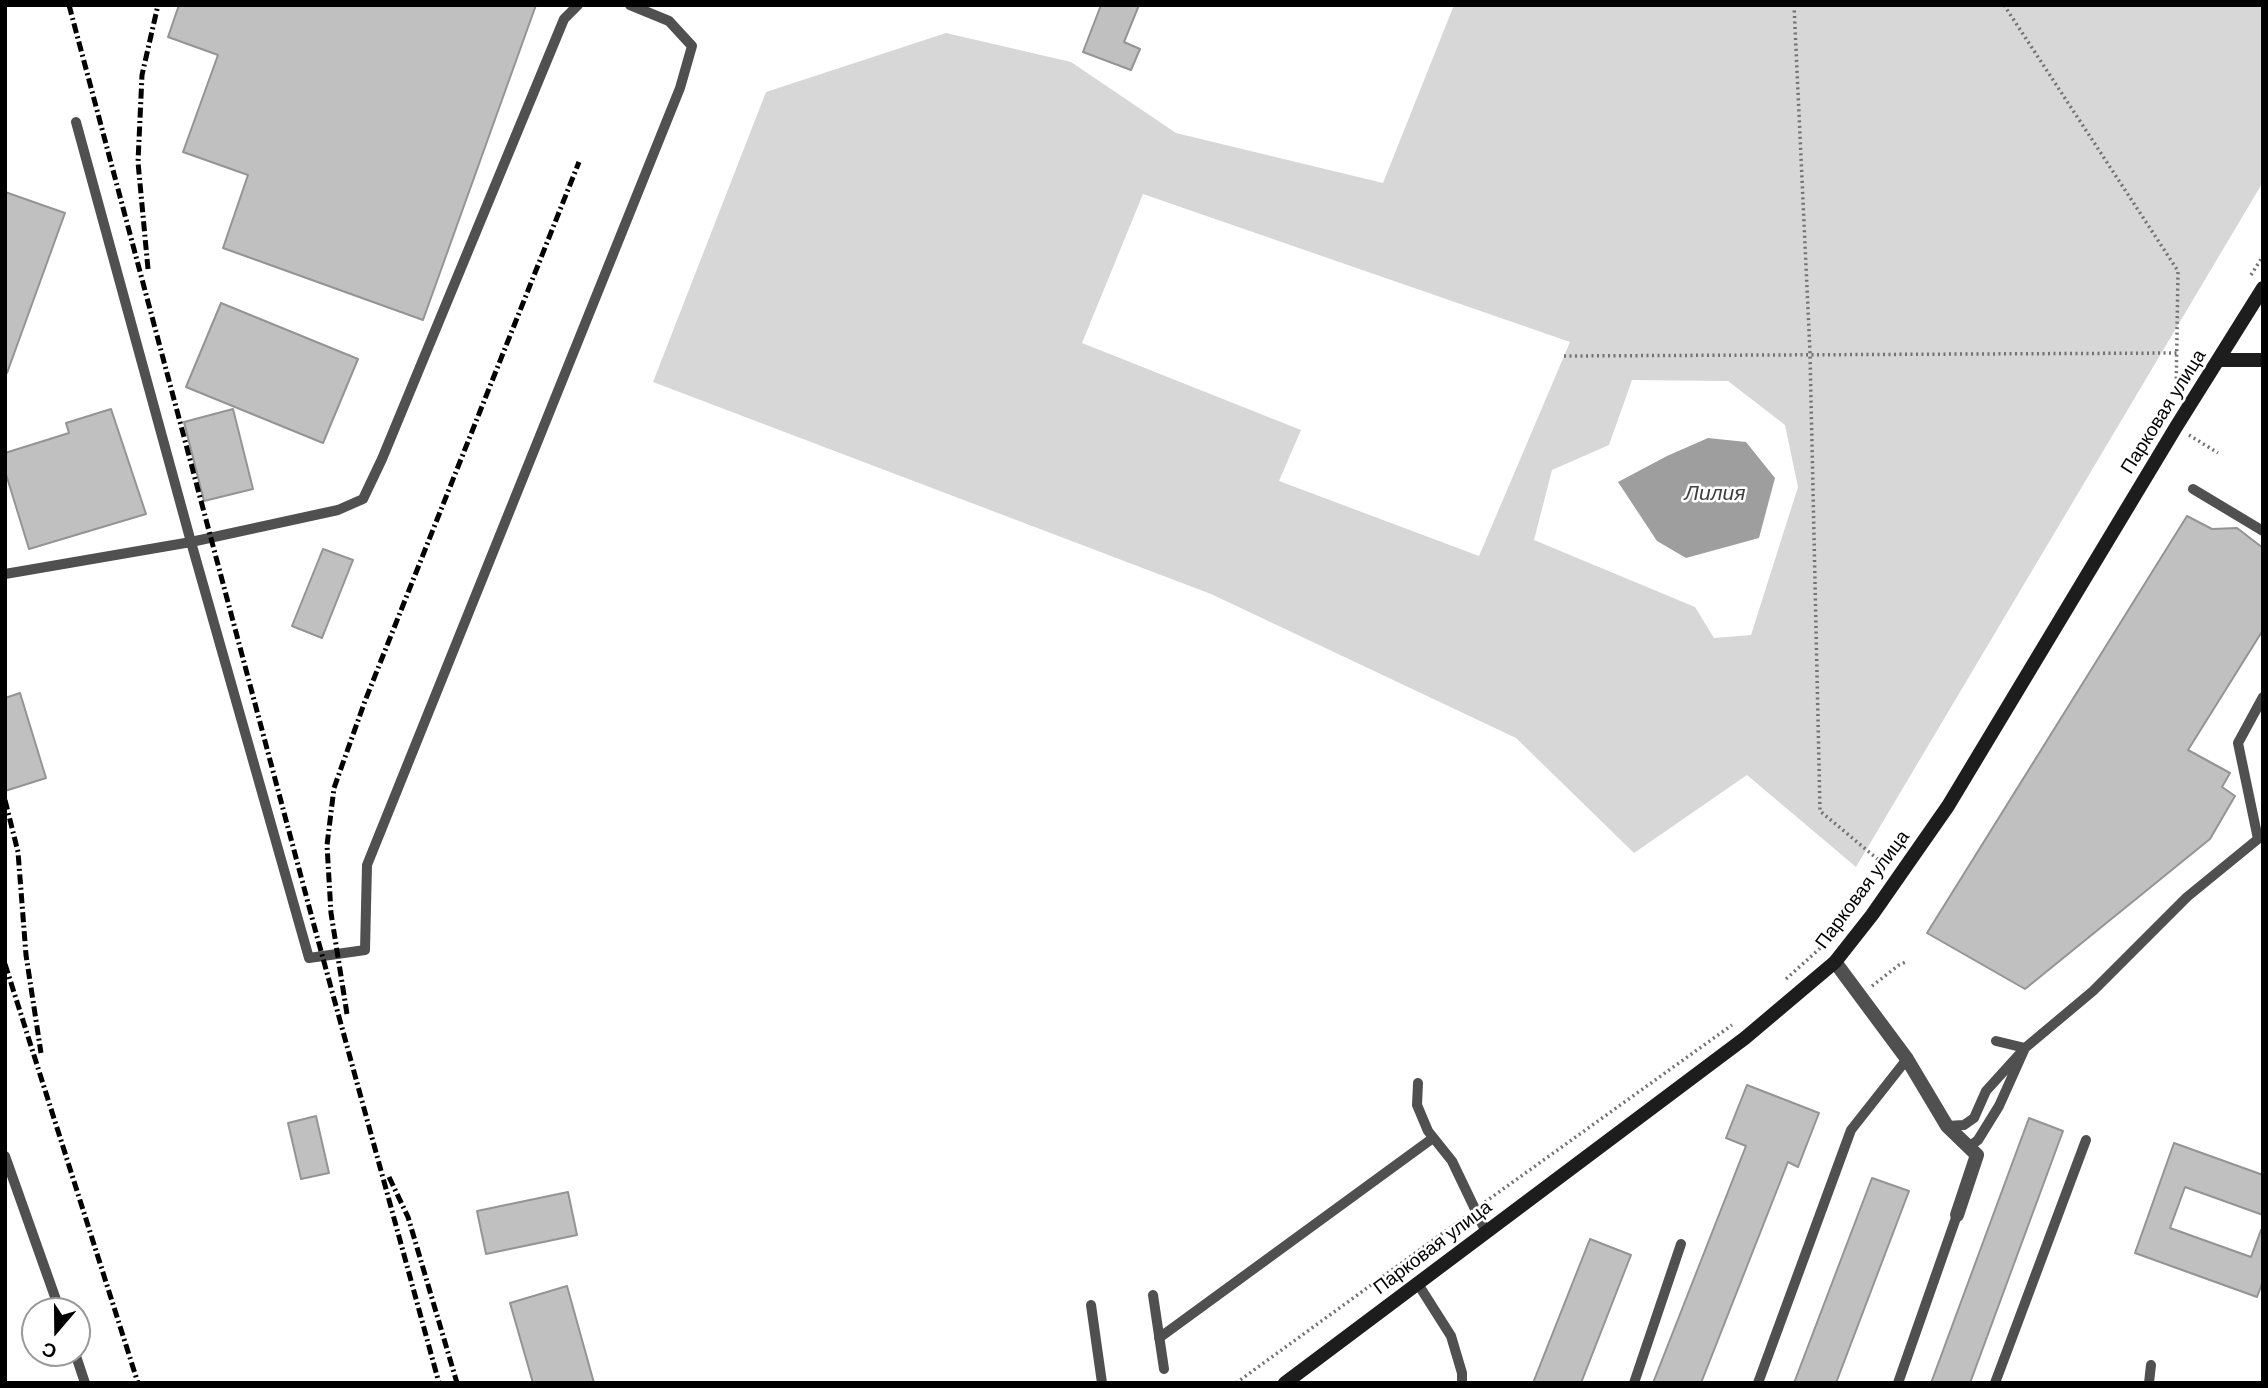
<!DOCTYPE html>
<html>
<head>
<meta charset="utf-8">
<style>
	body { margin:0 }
	#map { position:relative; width:2268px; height:1388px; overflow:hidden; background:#fff; font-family:Helvetica,sans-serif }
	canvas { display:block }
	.frame { position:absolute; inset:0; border:7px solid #000; pointer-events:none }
	.north { position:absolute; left:21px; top:1297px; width:70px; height:70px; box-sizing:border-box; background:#fff; border:2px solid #999; border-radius:50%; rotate:200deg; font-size:19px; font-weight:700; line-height:28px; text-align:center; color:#000 }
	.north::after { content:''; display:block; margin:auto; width:24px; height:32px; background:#000; clip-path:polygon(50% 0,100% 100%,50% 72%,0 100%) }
</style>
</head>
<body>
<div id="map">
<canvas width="2268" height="1388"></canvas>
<div class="frame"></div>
<div class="north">С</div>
</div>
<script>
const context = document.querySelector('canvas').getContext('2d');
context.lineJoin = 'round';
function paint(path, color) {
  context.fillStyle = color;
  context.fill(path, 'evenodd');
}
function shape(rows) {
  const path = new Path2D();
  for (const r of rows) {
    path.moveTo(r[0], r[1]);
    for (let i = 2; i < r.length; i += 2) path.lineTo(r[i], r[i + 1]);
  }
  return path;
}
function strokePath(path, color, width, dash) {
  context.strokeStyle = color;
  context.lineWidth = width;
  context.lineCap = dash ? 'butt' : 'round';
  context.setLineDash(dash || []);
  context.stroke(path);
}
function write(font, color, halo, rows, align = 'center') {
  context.font = font + ' Helvetica,sans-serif';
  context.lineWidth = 5;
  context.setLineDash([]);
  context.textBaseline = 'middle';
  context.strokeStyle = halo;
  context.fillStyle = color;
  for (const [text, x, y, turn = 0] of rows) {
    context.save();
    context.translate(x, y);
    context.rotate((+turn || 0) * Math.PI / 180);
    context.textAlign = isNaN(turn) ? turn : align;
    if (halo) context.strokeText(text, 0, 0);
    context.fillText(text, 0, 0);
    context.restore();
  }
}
paint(shape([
	[1454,5,2263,5,2263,182,1856,867,1747,775,1634,853,1516,738,1211,594,653,382,766,92,946,33,1071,62,1176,133,1383,183],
	[1143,194,1570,342,1479,556,1279,481,1301,430,1082,343],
	[1632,380,1728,381,1785,425,1798,487,1751,635,1714,638,1695,607,1534,540,1552,470,1609,445]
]), '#d7d7d7');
paint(shape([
	[1708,438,1746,442,1775,478,1759,538,1686,558,1657,541,1618,482,1667,456]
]), '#9e9e9e');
const building = shape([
	[179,5,536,5,423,320,223,248,248,175,183,152,218,55,168,37,179,5],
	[1101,5,1139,5,1124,42,1140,49,1131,70,1083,52,1101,5],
	[5,192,65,213,7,373,5,373,5,192],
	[221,303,358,359,323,443,186,387,221,303],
	[111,409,146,514,29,549,5,471,5,453,69,433,66,423,111,409],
	[233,409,253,489,204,501,184,422,233,409],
	[2187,516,2212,529,2237,528,2263,548,2263,630,2188,750,2230,773,2222,787,2235,796,2210,839,2025,989,1927,933,2187,516],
	[323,549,353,560,322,638,292,626,323,549],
	[20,693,46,778,5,791,5,698,20,693],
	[1747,1085,1819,1113,1798,1167,1788,1162,1701,1383,1653,1383,1746,1146,1726,1138,1747,1085],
	[316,1116,329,1173,301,1179,288,1123,316,1116],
	[2029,1118,2063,1131,1970,1383,1931,1383,2029,1118],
	[2174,1143,2263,1175,2263,1215,2185,1187,2170,1228,2251,1257,2261,1230,2263,1230,2263,1281,2257,1297,2135,1253,2174,1143],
	[1872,1178,1909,1191,1836,1383,1794,1383,1872,1178],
	[568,1192,577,1235,486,1254,477,1211,568,1192],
	[1590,1239,1631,1255,1581,1383,1533,1383,1590,1239],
	[567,1286,594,1383,533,1383,510,1303,567,1286]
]);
paint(building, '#c0c0c0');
strokePath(building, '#949494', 2);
strokePath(shape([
	[1794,5,1810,353,1820,811,1887,867],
	[2004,5,2178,271,2176,396],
	[2251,275,2263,256],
	[1564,356,2177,353],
	[2189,435,2218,453],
	[1786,979,1827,942],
	[1872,986,1899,965,1908,961],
	[1485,1202,1732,1025],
	[1236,1383,1465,1217]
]), '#727272', 3.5, [2, 3.5]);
strokePath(shape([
	[76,122,191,542,309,958,365,950,367,865,680,88,692,46,669,21,630,5],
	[2193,489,2263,531],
	[5,574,191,542,338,510,363,499,382,459,564,19,578,5],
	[1418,1083,1417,1105,1428,1131,1452,1161,1486,1232],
	[1947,1126,1964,1125,1974,1118,1986,1091,2025,1048,1996,1041],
	[1970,1146,1978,1140,1999,1106,2025,1048,2093,991,2187,897,2258,839,2238,743,2263,697],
	[5,1156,60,1311],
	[1418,1284,1451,1336,1462,1373,1462,1383],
	[1153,1295,1164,1369],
	[1091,1305,1102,1383],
	[1159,1338,1433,1138],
	[75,1353,85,1383],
	[1634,1383,1681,1244],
	[1758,1383,1851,1130,1907,1059],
	[1898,1383,1957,1215],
	[1995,1383,2086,1140],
	[2149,1383,2151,1365]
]), '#505050', 10);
strokePath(shape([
	[1835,962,1907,1059,1947,1126,1977,1155,1957,1215]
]), '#505050', 14);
strokePath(shape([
	[2219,360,2263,360],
	[1285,1383,1745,1038,1835,962,1872,915,1948,806,2176,427,2263,288]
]), '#1d1d1d', 14);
strokePath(shape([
	[69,5,315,929,439,1383],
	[148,269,138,162,142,75,158,5],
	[5,800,18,852,26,955,41,1053],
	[5,964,138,1383],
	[347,1014,331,913,327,845,334,788,365,701,579,162],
	[389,1177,408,1217,457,1383]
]), '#000', 5, [10, 3.5, 2, 3.5]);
write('19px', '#000', '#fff', [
	["Парковая улица",2164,412,-58],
	["Парковая улица",1863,890,-53],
	["Парковая улица",1433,1248,-37]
]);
write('italic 21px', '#3f3f3f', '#fff', [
	["Лилия",1715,494]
]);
</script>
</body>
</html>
